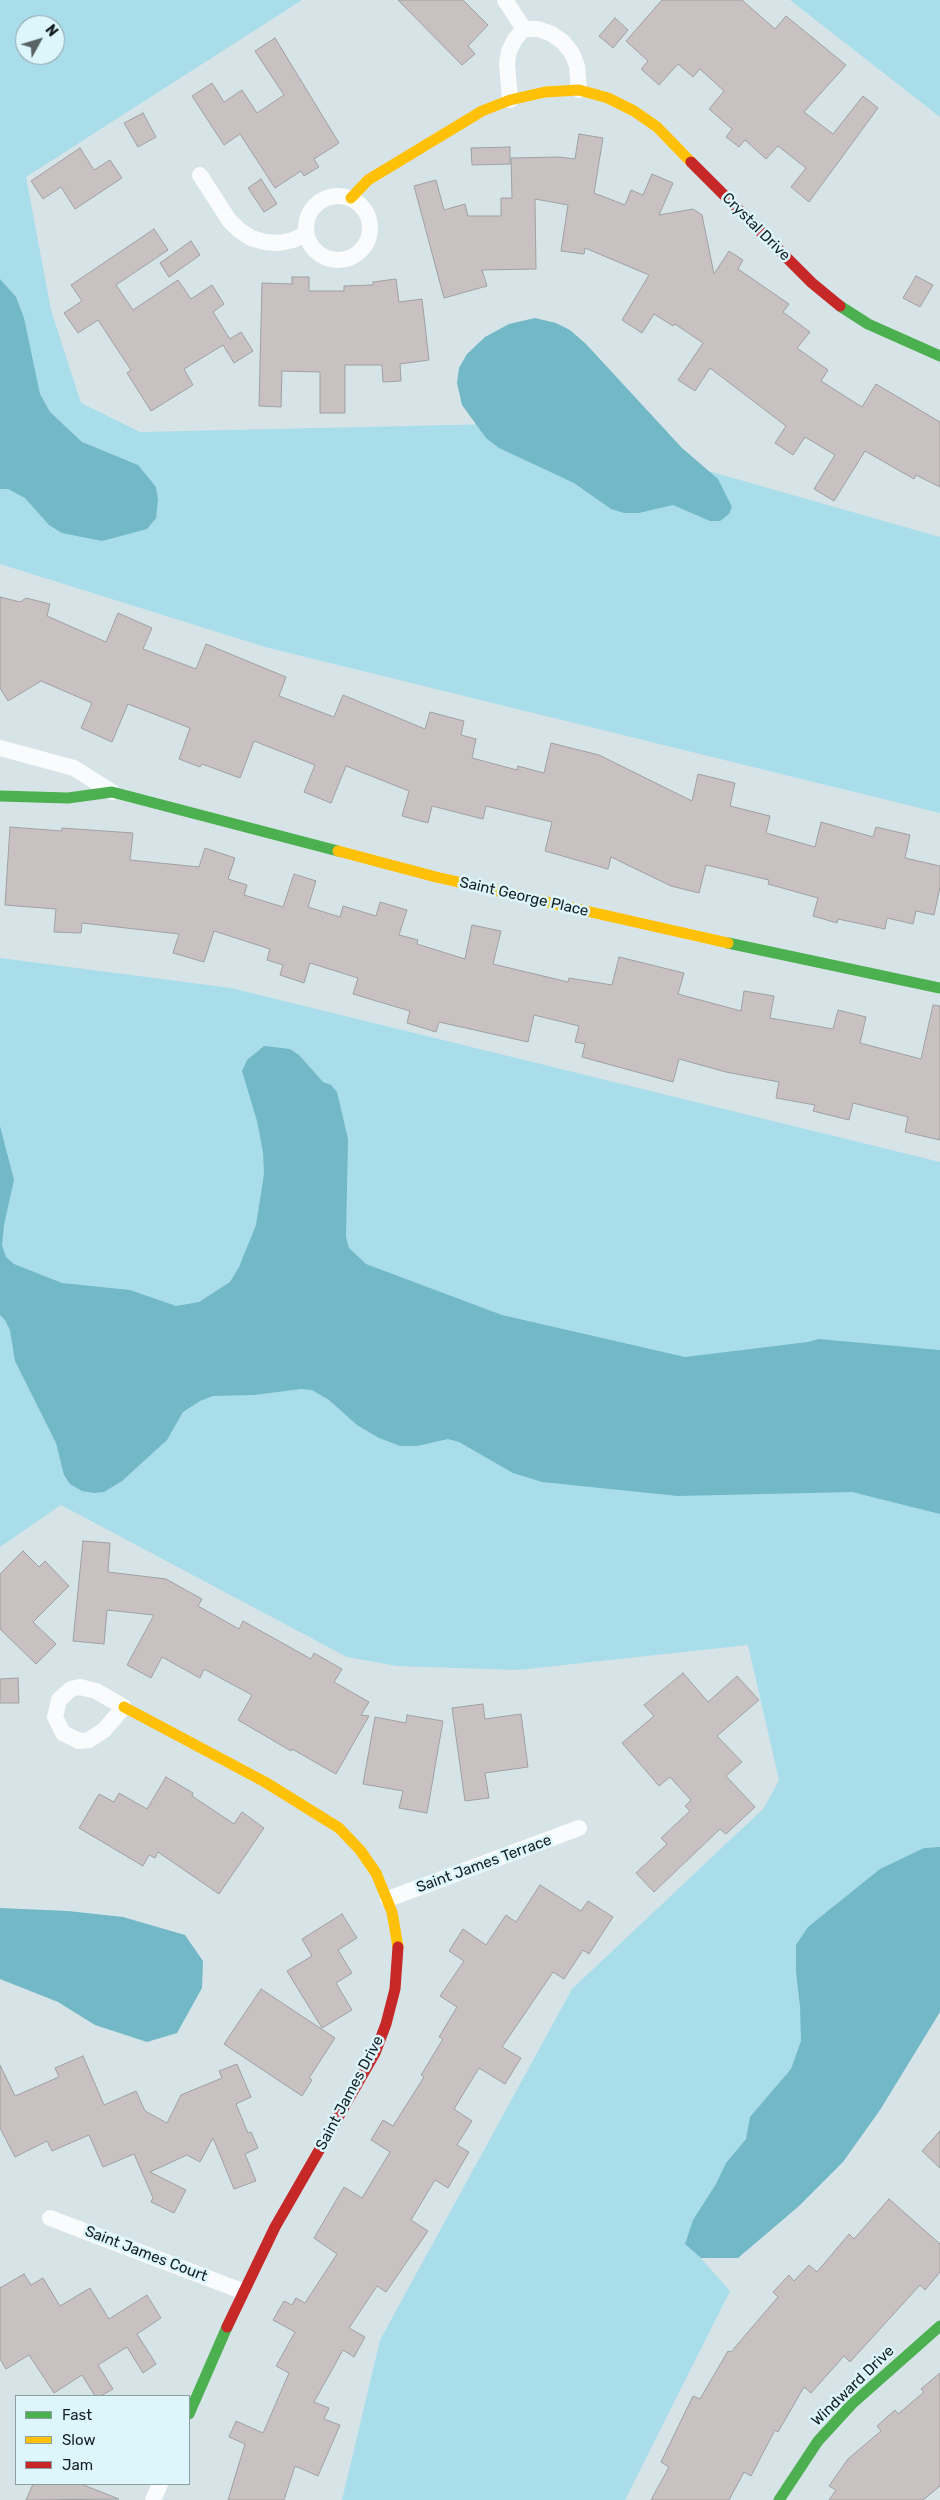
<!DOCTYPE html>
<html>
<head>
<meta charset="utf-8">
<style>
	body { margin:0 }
	#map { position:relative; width:940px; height:2500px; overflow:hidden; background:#d6e4e8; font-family:Rubik,sans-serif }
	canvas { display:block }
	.legend { position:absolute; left:15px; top:2395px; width:175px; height:90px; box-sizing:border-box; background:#dcf6fc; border:1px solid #8ca0a4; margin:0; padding:6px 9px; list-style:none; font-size:15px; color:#151e20 }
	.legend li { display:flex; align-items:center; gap:10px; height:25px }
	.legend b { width:25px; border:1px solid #8ca0a4 }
	.north { position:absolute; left:15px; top:15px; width:50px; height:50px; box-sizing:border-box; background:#dcf6fc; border:1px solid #8ca0a4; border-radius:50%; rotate:51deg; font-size:14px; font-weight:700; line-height:20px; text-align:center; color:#151e20 }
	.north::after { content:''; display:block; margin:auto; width:18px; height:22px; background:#596366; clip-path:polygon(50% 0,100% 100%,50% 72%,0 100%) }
</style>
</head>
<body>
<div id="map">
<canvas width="940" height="2500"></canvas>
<ul class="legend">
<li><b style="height:6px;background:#4caf50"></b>Fast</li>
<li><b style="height:6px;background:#ffc107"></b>Slow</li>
<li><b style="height:6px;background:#c62828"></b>Jam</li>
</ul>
<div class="north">N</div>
</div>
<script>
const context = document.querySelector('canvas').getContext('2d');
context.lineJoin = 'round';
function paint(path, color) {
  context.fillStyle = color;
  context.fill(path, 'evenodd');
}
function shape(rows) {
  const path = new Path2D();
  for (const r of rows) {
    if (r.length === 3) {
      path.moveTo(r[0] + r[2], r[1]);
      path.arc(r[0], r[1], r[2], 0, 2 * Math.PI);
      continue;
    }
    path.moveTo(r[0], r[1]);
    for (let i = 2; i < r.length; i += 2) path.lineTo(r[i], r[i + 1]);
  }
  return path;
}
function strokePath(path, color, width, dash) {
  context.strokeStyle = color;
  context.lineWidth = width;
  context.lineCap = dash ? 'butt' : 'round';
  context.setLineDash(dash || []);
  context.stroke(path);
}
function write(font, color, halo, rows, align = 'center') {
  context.font = font + ' Rubik,sans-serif';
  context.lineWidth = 5;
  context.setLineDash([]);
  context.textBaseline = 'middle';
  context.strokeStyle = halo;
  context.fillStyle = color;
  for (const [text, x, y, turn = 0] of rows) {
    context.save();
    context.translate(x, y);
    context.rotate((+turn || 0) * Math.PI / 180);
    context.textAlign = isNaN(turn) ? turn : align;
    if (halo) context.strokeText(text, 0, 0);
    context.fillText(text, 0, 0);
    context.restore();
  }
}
paint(shape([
	[0,0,302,0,26,177,51,310,81,403,140,432,540,423,940,537,940,813,265,647,0,564],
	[25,25,55,25,55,55,25,55],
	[790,0,940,0,940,117],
	[0,958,231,988,940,1162,940,1851,699,2256,730,2291,625,2500,342,2500,380,2340,572,1989,764,1808,779,1780,748,1645,518,1670,397,1666,347,1657,61,1505,0,1547]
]), '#aaddea');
paint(shape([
	[0,279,16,297,24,318,40,394,50,412,82,442,138,465,156,487,158,500,156,518,147,529,102,541,62,533,49,525,25,498,8,489,0,489],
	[535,318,556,323,570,330,586,344,682,448,718,479,732,507,729,514,720,521,710,521,673,505,639,513,624,513,611,509,574,483,499,448,486,438,462,405,457,383,459,368,467,354,485,337,509,324],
	[264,1046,290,1049,299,1055,323,1082,331,1085,337,1092,348,1139,346,1237,349,1248,366,1264,502,1315,685,1357,808,1342,819,1339,940,1350,940,1514,852,1492,678,1496,542,1482,513,1473,459,1442,448,1439,417,1446,400,1446,379,1438,357,1425,329,1400,312,1390,301,1389,254,1395,213,1396,200,1401,183,1412,167,1440,122,1481,104,1492,94,1493,82,1491,70,1484,64,1475,56,1443,15,1361,10,1330,5,1320,0,1315,0,1126,14,1180,4,1225,2,1245,6,1257,14,1264,62,1283,130,1290,176,1306,199,1302,230,1282,239,1267,256,1225,264,1174,263,1152,257,1121,242,1071,247,1060],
	[940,1847,940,2012,880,2110,843,2162,799,2206,738,2258,701,2258,685,2244,693,2220,716,2184,726,2163,746,2139,750,2117,791,2069,801,2041,800,2007,796,1972,796,1945,808,1927,880,1869,924,1848],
	[0,1908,68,1911,123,1917,185,1935,203,1961,202,1988,177,2033,147,2042,95,2025,58,2002,0,1979]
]), '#73b8c6');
const building = shape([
	[398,0,463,0,488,25,468,46,475,54,462,65,398,0],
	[662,0,742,0,775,29,786,16,846,65,804,112,833,134,863,96,878,108,809,202,791,187,806,168,778,146,766,159,745,140,739,147,726,137,732,129,709,109,724,91,700,69,693,77,678,64,659,85,641,69,648,61,626,41,662,0],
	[615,18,628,30,613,48,599,36,615,18],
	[275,38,339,143,314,159,319,167,304,176,301,171,275,188,240,134,224,145,192,96,212,83,224,102,242,90,257,113,284,95,255,51,275,38],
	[143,113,156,137,138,147,124,123,143,113],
	[579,134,603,138,594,193,625,205,631,190,643,195,652,174,673,183,659,215,693,209,702,215,714,274,729,251,743,260,738,269,789,304,783,312,810,332,797,348,828,370,821,381,862,407,876,384,940,422,940,487,916,475,914,479,865,451,834,501,814,489,835,455,805,437,793,455,775,443,786,426,710,368,695,391,678,380,703,343,675,324,673,326,654,314,642,333,622,320,649,275,585,248,584,254,561,251,568,205,535,199,536,269,482,270,487,286,444,298,414,186,436,180,444,210,465,204,468,216,501,216,501,198,512,198,511,158,559,157,575,159,579,134],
	[510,147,510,164,472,165,471,148,510,147],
	[80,148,94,170,110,160,122,178,75,209,61,187,43,199,31,181,80,148],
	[261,179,277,204,264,212,248,188,261,179],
	[154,229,168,250,116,285,133,310,178,280,191,299,212,285,224,304,213,312,230,339,241,332,253,351,234,363,223,345,184,369,193,385,151,411,127,373,131,370,98,320,78,333,64,313,82,301,71,285,154,229],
	[191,241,200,255,169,277,160,263,191,241],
	[916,276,933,285,920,307,903,298,916,276],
	[292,277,309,277,309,291,344,291,344,286,373,285,373,282,396,279,399,302,422,299,429,360,400,364,401,381,383,382,382,365,345,365,345,413,320,413,320,372,282,371,281,407,259,406,262,283,292,284,292,277],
	[0,597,20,602,26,598,50,604,47,616,106,642,118,613,152,628,143,649,196,669,206,644,286,677,279,696,334,717,343,695,425,729,430,712,464,721,461,735,476,739,472,758,517,770,518,766,544,773,551,743,599,755,692,801,698,774,735,783,730,806,770,816,766,833,815,847,821,822,873,837,876,827,910,835,905,858,940,866,940,887,934,915,916,911,913,924,887,918,885,929,838,919,837,923,813,916,818,898,768,884,769,880,706,865,699,893,671,886,611,857,608,869,545,851,552,822,486,806,483,819,432,806,428,823,402,816,409,791,346,766,331,803,304,792,315,765,254,741,240,778,202,764,200,767,179,759,190,728,128,704,112,742,81,728,92,703,41,681,8,701,0,688,0,597],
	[10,827,62,831,62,828,133,833,130,860,199,867,205,848,235,858,228,879,247,885,244,895,283,907,294,874,316,881,308,907,340,917,343,906,376,916,380,902,407,910,399,935,418,940,417,944,465,959,472,925,501,931,493,964,568,982,569,978,612,985,619,957,684,973,678,994,741,1011,744,991,774,996,770,1018,833,1029,838,1010,866,1017,860,1043,921,1059,933,1005,940,1006,940,1140,905,1132,908,1117,853,1103,849,1120,813,1111,815,1105,776,1098,779,1082,726,1072,679,1059,673,1082,582,1057,585,1044,575,1042,579,1026,534,1015,528,1042,439,1022,436,1032,407,1023,410,1011,353,994,358,978,310,963,304,983,280,975,283,965,267,960,270,949,214,931,204,962,173,953,179,934,82,923,81,933,54,932,56,909,5,905,10,827],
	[83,1541,110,1543,108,1572,166,1579,202,1599,198,1606,239,1629,243,1621,311,1659,314,1653,342,1669,334,1682,369,1702,361,1715,369,1716,336,1774,292,1749,291,1751,238,1720,252,1695,204,1669,200,1678,162,1657,151,1678,127,1665,154,1615,107,1610,104,1644,73,1641,83,1541],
	[23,1551,39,1567,45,1561,69,1586,33,1622,56,1644,36,1664,0,1629,0,1574,23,1551],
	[683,1673,708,1702,737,1676,759,1700,717,1736,742,1762,726,1776,755,1807,726,1834,720,1829,654,1892,636,1873,667,1844,661,1838,690,1811,685,1806,691,1800,670,1777,659,1786,622,1743,654,1716,644,1705,683,1673],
	[18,1678,19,1703,0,1703,0,1679,18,1678],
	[483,1704,485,1719,521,1714,528,1767,485,1773,489,1798,465,1801,452,1708,483,1704],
	[407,1715,443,1721,427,1813,399,1808,403,1791,363,1784,375,1717,406,1723,407,1715],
	[166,1777,193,1793,192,1796,234,1824,242,1812,264,1828,219,1894,158,1852,155,1858,149,1855,143,1866,79,1828,99,1794,114,1802,119,1793,147,1809,166,1777],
	[540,1885,581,1911,588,1901,613,1917,589,1954,583,1950,564,1979,553,1972,502,2047,521,2058,505,2084,479,2068,454,2109,472,2121,457,2145,469,2152,448,2188,435,2180,411,2220,428,2231,386,2292,377,2286,349,2328,365,2337,354,2357,343,2350,314,2402,329,2408,324,2419,340,2425,318,2476,295,2466,284,2500,228,2500,245,2444,229,2437,236,2421,263,2433,289,2373,276,2366,295,2332,273,2320,284,2301,292,2305,296,2298,305,2303,337,2254,314,2238,344,2187,362,2198,390,2152,371,2140,383,2120,393,2126,424,2077,421,2075,443,2039,439,2037,457,2007,440,1996,464,1961,449,1951,463,1929,486,1945,506,1915,516,1922,540,1885],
	[342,1914,357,1938,338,1950,352,1973,336,1983,352,2010,322,2028,287,1971,312,1956,302,1939,342,1914],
	[261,1989,335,2038,309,2078,312,2080,302,2096,224,2044,261,1989],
	[83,2056,104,2105,136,2091,145,2111,167,2123,181,2095,222,2078,219,2071,237,2064,251,2097,236,2104,248,2133,251,2132,258,2148,245,2154,256,2181,234,2189,213,2138,200,2162,187,2155,150,2172,186,2190,174,2213,151,2202,153,2198,134,2154,103,2167,89,2135,52,2151,47,2141,15,2157,0,2128,0,2065,15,2096,59,2077,55,2068,83,2056],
	[940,2131,940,2168,922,2151,940,2131],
	[889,2199,940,2244,940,2272,925,2290,920,2285,850,2362,844,2356,811,2393,804,2387,778,2432,775,2430,751,2476,744,2472,729,2500,651,2500,669,2467,661,2462,693,2396,700,2399,728,2351,731,2352,778,2297,773,2292,789,2275,794,2281,809,2265,817,2272,849,2234,854,2239,889,2199],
	[24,2274,31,2285,43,2278,60,2306,90,2288,109,2319,147,2295,161,2318,137,2334,156,2364,143,2373,127,2347,98,2365,113,2389,101,2396,95,2396,82,2375,54,2393,29,2355,6,2369,0,2359,0,2288,24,2274],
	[940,2373,940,2486,923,2500,829,2500,836,2490,829,2486,848,2459,881,2431,877,2426,895,2410,898,2414,924,2392,921,2389,940,2373],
	[33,2484,81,2484,119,2499,26,2500,33,2484]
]);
paint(building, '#c9c1c1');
strokePath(building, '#9ea0a1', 1);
strokePath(shape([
	[505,0,524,29],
	[510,100,507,63,509,51,515,39,524,29,538,29,552,34,563,42,572,53,577,66,579,90],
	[200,175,229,220,239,230,251,238,265,242,279,243,293,240,306,234],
	[338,228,32],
	[0,748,74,768,112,792],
	[80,1687,96,1691,124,1707,104,1730,89,1740,79,1741,63,1733,55,1717,59,1700,71,1689,80,1687],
	[388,1899,579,1828],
	[50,2218,242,2291],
	[153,2500,160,2484]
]), '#f9fbfc', 16);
strokePath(shape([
	[840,306,868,324,940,356],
	[0,796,68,798,112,792,338,851],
	[728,943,940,988],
	[189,2414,227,2327],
	[779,2500,818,2441,852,2404,940,2326]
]), '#4caf50', 11);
strokePath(shape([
	[351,198,368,180,482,111,510,100,545,92,579,90,608,98,634,111,657,127,691,162],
	[338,851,436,877,728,943],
	[124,1707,265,1782,339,1828,360,1850,376,1873,392,1912,398,1947]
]), '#ffc107', 11);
strokePath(shape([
	[691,162,812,283,840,306],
	[227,2327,275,2227,375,2053,386,2024,395,1989,398,1947]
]), '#c62828', 11);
write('15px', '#151e20', '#dcf6fc', [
	["Crystal Drive",756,227,45],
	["Saint George Place",524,897,13],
	["Saint James Terrace",484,1864,-20],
	["Saint James Drive",350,2093,-62],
	["Saint James Court",146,2254,21],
	["Windward Drive",853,2386,-44]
]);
</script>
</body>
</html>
